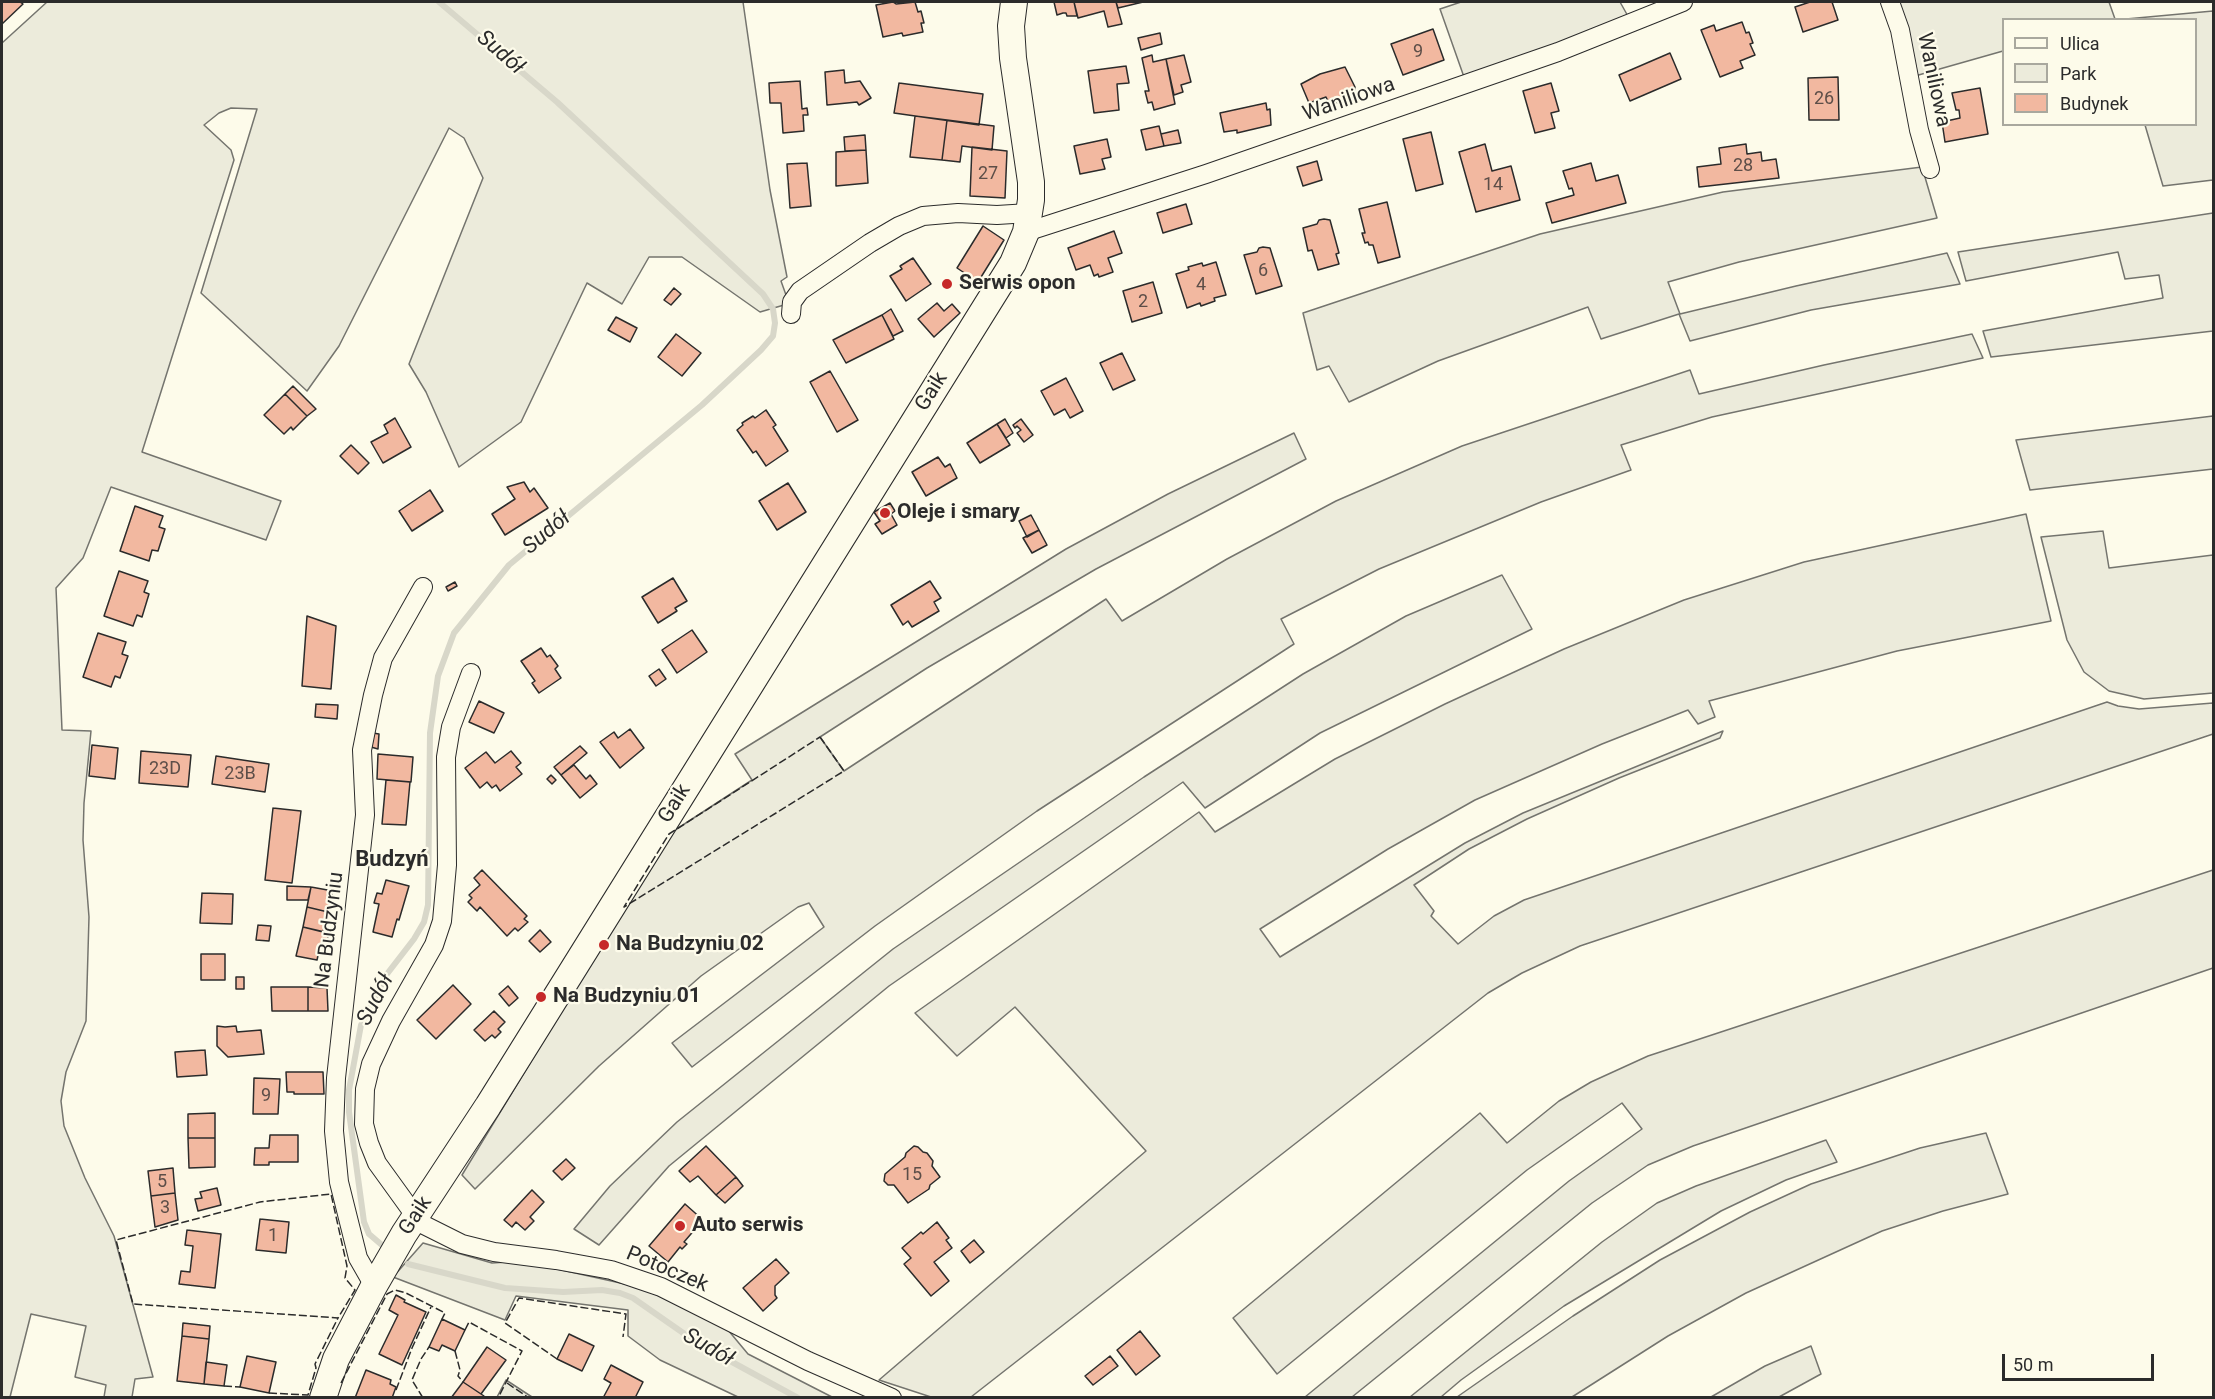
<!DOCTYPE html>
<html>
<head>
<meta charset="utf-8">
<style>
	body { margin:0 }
	#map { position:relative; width:2215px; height:1399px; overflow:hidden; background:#fdfbea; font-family:Roboto,sans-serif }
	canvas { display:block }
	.frame { position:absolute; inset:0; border:3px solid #2b2b2b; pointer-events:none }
	.legend { position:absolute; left:2002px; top:18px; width:195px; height:108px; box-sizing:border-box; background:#fdfbea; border:2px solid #a9a89e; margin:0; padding:8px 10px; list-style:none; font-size:18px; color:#2b2b2b }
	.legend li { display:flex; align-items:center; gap:12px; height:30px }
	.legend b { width:30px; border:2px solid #a9a89e }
	.scale { position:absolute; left:2002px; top:1354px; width:152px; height:27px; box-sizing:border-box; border:3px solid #2b2b2b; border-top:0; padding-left:8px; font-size:18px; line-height:21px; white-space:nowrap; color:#2b2b2b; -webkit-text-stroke:4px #fdfbea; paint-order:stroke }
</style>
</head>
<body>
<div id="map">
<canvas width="2215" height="1399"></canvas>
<div class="frame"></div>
<ul class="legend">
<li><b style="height:8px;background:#fdfbea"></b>Ulica</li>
<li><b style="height:16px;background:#ecebdb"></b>Park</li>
<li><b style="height:16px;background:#f2b8a0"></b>Budynek</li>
</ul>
<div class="scale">50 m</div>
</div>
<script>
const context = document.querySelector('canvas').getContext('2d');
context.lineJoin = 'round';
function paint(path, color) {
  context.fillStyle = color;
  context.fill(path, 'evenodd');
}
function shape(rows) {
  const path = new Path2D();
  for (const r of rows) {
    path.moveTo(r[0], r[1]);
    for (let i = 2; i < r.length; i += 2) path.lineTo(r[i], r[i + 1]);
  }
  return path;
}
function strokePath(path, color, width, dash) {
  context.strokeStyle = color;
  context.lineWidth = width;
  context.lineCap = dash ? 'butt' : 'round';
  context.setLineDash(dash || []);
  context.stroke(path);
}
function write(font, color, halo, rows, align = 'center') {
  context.font = font + ' Roboto,sans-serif';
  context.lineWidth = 4.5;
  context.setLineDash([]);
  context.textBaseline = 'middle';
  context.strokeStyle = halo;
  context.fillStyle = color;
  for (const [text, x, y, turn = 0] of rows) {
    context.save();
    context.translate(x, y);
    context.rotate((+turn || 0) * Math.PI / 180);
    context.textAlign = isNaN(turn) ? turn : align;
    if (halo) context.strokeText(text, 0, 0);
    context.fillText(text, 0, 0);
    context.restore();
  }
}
const green = shape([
	[47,2,743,2,770,190,787,277,781,281,786,295,784,305,760,312,682,257,649,257,622,304,587,283,521,422,459,467,426,392,409,364,483,178,464,138,449,128,339,346,307,391,201,293,257,109,231,108,219,113,204,125,231,150,234,160,142,452,281,501,266,540,111,487,83,558,56,588,62,730,91,731,84,803,83,840,89,917,86,1021,66,1072,61,1101,64,1126,85,1178,114,1236,153,1377,135,1379,132,1397,104,1397,106,1385,75,1377,86,1326,31,1314,10,1397,2,1397,2,43,47,2],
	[1461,2,1620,2,1629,18,1464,77,1440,9,1461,2],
	[1896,2,2109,2,2115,19,2004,20,2003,51,1915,76,1896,2],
	[2213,11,2213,180,2163,186,2145,125,2196,124,2196,20,2126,19,2213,11],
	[1922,167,1937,218,1739,262,1668,282,1680,314,1796,286,1947,253,1960,284,1811,310,1690,341,1679,314,1601,339,1588,307,1438,361,1349,402,1329,366,1317,370,1303,313,1540,234,1723,192,1922,167],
	[2213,213,2213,331,1991,357,1983,331,2163,298,2159,275,2125,279,2118,252,1966,281,1958,252,2213,213],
	[1972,334,1983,358,1712,417,1621,445,1631,470,1541,502,1379,569,1281,619,1294,644,1037,811,875,926,692,1067,672,1043,824,927,809,903,798,907,701,976,599,1066,475,1189,462,1175,669,834,752,780,735,754,1066,549,1168,494,1294,433,1306,459,1096,569,927,668,820,737,844,771,1106,599,1122,621,1227,559,1336,501,1462,446,1690,370,1699,394,1824,365,1972,334],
	[2213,416,2213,469,2030,490,2016,440,2213,416],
	[2026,514,2051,621,1897,651,1709,701,1715,717,1698,724,1688,710,1602,744,1475,800,1388,849,1260,929,1280,957,1465,843,1523,813,1723,731,1720,738,1619,778,1527,819,1469,849,1414,885,1434,911,1431,916,1458,944,1494,916,1524,900,2107,702,2118,706,2139,709,2213,703,2213,734,1580,946,1522,973,1488,993,971,1397,931,1397,879,1380,1146,1151,1015,1007,957,1056,915,1013,1199,812,1215,832,1335,759,1445,704,1564,649,1684,600,1804,562,2026,514],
	[2103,531,2109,568,2213,555,2213,693,2144,699,2109,691,2084,672,2067,640,2041,537,2103,531],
	[1502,575,1532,629,1320,733,1205,808,1183,782,889,986,669,1166,599,1245,574,1229,610,1186,677,1122,893,949,1144,777,1303,674,1406,616,1502,575],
	[2213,870,2213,968,1693,1146,1648,1165,1592,1203,1352,1397,1305,1397,1569,1181,1642,1129,1622,1103,1527,1170,1277,1374,1233,1318,1480,1113,1507,1143,1559,1101,1591,1082,1648,1056,2213,870],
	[1986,1133,2008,1194,1943,1211,1882,1231,1746,1293,1668,1336,1572,1397,1457,1397,1573,1316,1660,1260,1750,1212,1811,1184,1920,1148,1986,1133],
	[1826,1140,1837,1162,1786,1180,1721,1211,1564,1306,1461,1380,1441,1397,1410,1397,1602,1242,1657,1203,1696,1186,1826,1140],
	[423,1243,492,1263,521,1261,643,1288,728,1330,748,1354,832,1397,738,1397,660,1360,628,1336,628,1310,516,1296,505,1320,393,1277,423,1243],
	[1811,1346,1821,1374,1779,1397,1711,1397,1765,1366,1811,1346],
	[506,1380,532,1397,497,1397,506,1380]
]);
paint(green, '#ecebdb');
strokePath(green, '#74746e', 1.5);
strokePath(shape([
	[383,1246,369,1234,364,1222,349,1112,349,1090,361,1025,387,974,414,939,424,922,428,905,430,733,438,676,454,633,509,565,702,405,761,350,773,336,775,323,773,309,763,294,557,102,439,2],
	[408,1264,505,1288,563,1292,602,1290,620,1293,633,1298,699,1344,798,1398]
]), '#d8d7c9', 6);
const building = shape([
	[2,2,20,2,23,4,2,24,2,2],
	[893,2,896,4,915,2,918,12,921,11,924,23,921,23,923,32,903,36,902,33,883,37,876,5,893,2],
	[1054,2,1074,2,1077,16,1067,16,1066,13,1063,13,1057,15,1054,2],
	[1074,2,1116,2,1122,24,1108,27,1104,11,1078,18,1074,2],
	[1116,2,1143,2,1118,8,1116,2],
	[1810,2,1832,2,1838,20,1803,32,1795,7,1810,2],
	[1742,22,1746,33,1749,32,1753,43,1750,44,1755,55,1740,61,1743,68,1720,77,1701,30,1714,25,1716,31,1742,22],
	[1433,29,1444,60,1403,75,1391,44,1433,29],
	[1160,33,1162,44,1141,50,1138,38,1160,33],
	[1670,53,1681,79,1630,101,1619,75,1670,53],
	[1152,55,1153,62,1166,59,1175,104,1154,110,1152,102,1148,103,1145,91,1149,91,1142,58,1152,55],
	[1184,55,1191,82,1181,85,1183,92,1174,95,1166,59,1184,55],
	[1126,66,1129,83,1117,84,1119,110,1094,113,1088,71,1126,66],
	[1345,67,1355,87,1354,92,1346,94,1348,99,1330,105,1326,97,1309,103,1301,84,1320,74,1345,67],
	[844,70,845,83,860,81,871,98,859,105,857,102,827,105,825,72,844,70],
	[1838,77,1839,120,1809,120,1808,78,1838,77],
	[800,81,802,109,807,108,808,115,803,115,804,131,783,133,781,103,770,103,769,83,800,81],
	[899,83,983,94,979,125,894,113,899,83],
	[1551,83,1559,111,1551,113,1555,128,1535,133,1523,91,1551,83],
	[1980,88,1988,134,1945,142,1942,122,1960,118,1959,110,1956,110,1952,93,1980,88],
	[1266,103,1267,110,1270,109,1271,125,1237,133,1237,130,1224,132,1220,113,1266,103],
	[915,116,947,120,942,160,910,157,915,116],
	[947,120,994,126,992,150,962,146,960,162,942,160,947,120],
	[1159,126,1164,146,1146,150,1141,130,1159,126],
	[1178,130,1181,143,1164,146,1161,134,1178,130],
	[1431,132,1443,184,1416,191,1403,139,1431,132],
	[865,135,866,150,845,151,844,137,865,135],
	[1107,139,1111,157,1102,159,1105,169,1080,174,1074,146,1107,139],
	[1485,144,1492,171,1511,166,1520,200,1476,212,1459,152,1485,144],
	[1746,144,1747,154,1761,152,1762,161,1776,159,1779,178,1699,187,1697,167,1721,164,1719,148,1746,144],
	[972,147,1007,151,1005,198,970,196,972,147],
	[866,150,868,183,836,186,836,152,866,150],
	[1317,161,1322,180,1303,186,1297,167,1317,161],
	[807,163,811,206,790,208,787,164,807,163],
	[1591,163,1596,181,1618,175,1626,203,1552,223,1546,203,1574,195,1572,188,1569,189,1563,171,1591,163],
	[1387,202,1400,257,1378,263,1373,245,1369,245,1368,242,1365,243,1362,233,1365,233,1359,209,1387,202],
	[1186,204,1192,224,1163,233,1157,213,1186,204],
	[1324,219,1330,220,1339,253,1336,254,1339,264,1318,270,1312,250,1308,251,1303,228,1317,224,1319,220,1324,219],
	[983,226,1004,240,978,282,957,268,983,226],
	[1114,231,1122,253,1108,258,1113,272,1099,277,1098,274,1094,276,1090,265,1076,270,1068,248,1114,231],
	[1263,247,1270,248,1282,286,1256,294,1244,255,1257,252,1259,248,1263,247],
	[913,258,931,284,906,301,890,276,902,269,900,266,913,258],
	[1216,262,1226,295,1214,298,1215,301,1201,306,1200,303,1187,308,1176,274,1189,270,1188,267,1202,263,1203,266,1216,262],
	[1153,282,1162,313,1132,322,1123,291,1153,282],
	[674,288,681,294,671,305,664,300,674,288],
	[937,303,944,311,952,304,960,313,934,337,918,319,937,303],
	[891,309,903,331,893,336,882,315,891,309],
	[882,315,894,339,846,363,833,340,882,315],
	[616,317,637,328,630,342,608,330,616,317],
	[676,334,701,353,682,376,658,357,676,334],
	[1122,353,1135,380,1113,390,1100,363,1122,353],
	[830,371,858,420,837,432,810,382,830,371],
	[1066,378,1083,411,1070,418,1065,409,1054,415,1041,391,1066,378],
	[293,386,316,409,307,416,285,394,293,386],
	[285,394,307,416,293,430,291,427,284,434,264,415,285,394],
	[766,410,776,425,773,427,788,451,766,466,756,451,753,453,737,430,743,425,742,423,753,416,755,418,766,410],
	[395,418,411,447,383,463,371,442,388,433,384,425,395,418],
	[1005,419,1013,433,1006,438,997,424,1005,419],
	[1021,419,1033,435,1024,442,1017,433,1021,430,1017,426,1015,428,1013,425,1021,419],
	[997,424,1010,445,980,463,967,443,997,424],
	[351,445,369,463,358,474,340,456,351,445],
	[938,457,945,467,950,464,957,478,926,496,912,472,938,457],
	[524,482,530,492,534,488,548,508,505,535,492,514,515,499,507,487,524,482],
	[788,483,806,512,777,530,759,501,788,483],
	[430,490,443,511,412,531,399,511,430,490],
	[890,503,895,511,891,514,897,525,882,534,875,524,880,521,874,512,890,503],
	[135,506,163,516,159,527,165,529,158,551,152,550,149,561,120,551,135,506],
	[1031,515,1039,530,1027,537,1019,521,1031,515],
	[1039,530,1047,545,1032,553,1023,538,1039,530],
	[119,571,148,581,144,592,149,594,142,617,137,615,133,626,104,616,119,571],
	[673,578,687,601,675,608,677,611,658,623,642,597,673,578],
	[930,581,941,598,934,602,939,611,912,627,908,621,903,625,891,605,930,581],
	[455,582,457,586,448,591,446,587,455,582],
	[307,616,336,626,331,689,302,686,307,616],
	[692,630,707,652,677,673,662,650,692,630],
	[98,633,126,642,122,654,128,656,120,678,115,676,111,687,83,677,98,633],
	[541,648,547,657,550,655,558,666,555,669,561,678,539,693,532,683,535,681,521,661,541,648],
	[659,669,666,679,656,686,649,676,659,669],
	[479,701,504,713,494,733,469,722,479,701],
	[316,704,338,705,337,719,315,717,316,704],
	[630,729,644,748,620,768,600,742,614,732,618,738,630,729],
	[373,733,379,734,378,749,371,747,373,733],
	[92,745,118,748,115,779,89,776,92,745],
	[580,746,587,753,561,775,554,767,580,746],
	[141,751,191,755,188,787,139,783,141,751],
	[511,751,521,763,516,767,522,774,500,791,496,785,492,788,487,782,480,788,465,768,486,752,495,763,511,751],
	[378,754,413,757,411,782,377,779,378,754],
	[216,756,269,764,265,792,212,784,216,756],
	[574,765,586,779,590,775,597,784,580,798,561,775,574,765],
	[551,775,556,780,552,784,547,779,551,775],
	[386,780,410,782,406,825,382,824,386,780],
	[273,808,301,811,292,883,265,880,273,808],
	[482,870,527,916,524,919,528,922,518,931,515,928,507,936,480,907,477,911,468,902,472,898,469,895,480,885,474,878,482,870],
	[386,880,409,886,399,920,397,919,392,937,373,932,379,904,374,903,377,893,382,894,386,880],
	[287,886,311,887,308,900,287,900,287,886],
	[311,887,333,891,328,912,307,907,311,887],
	[202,893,233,894,232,924,200,923,202,893],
	[307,907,328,912,323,932,303,927,307,907],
	[258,925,271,926,269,941,256,940,258,925],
	[303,927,329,933,325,949,320,947,317,960,296,956,303,927],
	[540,930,551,942,540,952,529,941,540,930],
	[201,954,225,954,225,980,201,980,201,954],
	[236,977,244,977,244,989,236,989,236,977],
	[453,985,471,1004,436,1039,417,1020,453,985],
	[508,986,518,998,509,1006,499,994,508,986],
	[271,987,308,987,308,1011,272,1011,271,987],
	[308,987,327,988,328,1011,308,1011,308,987],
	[494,1011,505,1022,498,1029,501,1032,495,1038,492,1035,485,1041,474,1030,494,1011],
	[217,1026,225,1027,236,1026,237,1032,261,1030,264,1054,228,1057,217,1046,217,1026],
	[205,1050,207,1075,177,1077,175,1052,205,1050],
	[286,1072,323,1072,324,1094,294,1094,294,1092,287,1092,286,1072],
	[254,1078,280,1079,278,1114,253,1114,254,1078],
	[215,1113,215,1138,188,1138,188,1114,215,1113],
	[270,1135,298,1135,298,1162,269,1162,269,1165,254,1165,255,1148,269,1148,270,1135],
	[188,1138,215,1138,215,1167,189,1168,188,1138],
	[706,1146,736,1177,716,1195,698,1176,690,1182,679,1171,706,1146],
	[914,1146,918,1147,923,1152,927,1153,933,1161,932,1166,940,1177,930,1185,929,1189,908,1203,894,1185,888,1185,884,1181,885,1174,905,1157,906,1153,914,1146],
	[566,1159,575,1168,562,1180,553,1171,566,1159],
	[173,1168,175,1193,151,1196,148,1171,173,1168],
	[736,1177,743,1186,725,1203,716,1195,736,1177],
	[217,1188,221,1205,198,1211,195,1199,202,1198,200,1192,217,1188],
	[532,1190,544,1202,530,1217,534,1221,525,1230,516,1222,512,1227,504,1220,532,1190],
	[175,1193,178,1220,155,1227,151,1196,175,1193],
	[685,1204,703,1220,684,1242,687,1244,682,1249,680,1247,668,1262,649,1246,685,1204],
	[260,1219,289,1222,286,1253,256,1250,260,1219],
	[937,1222,949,1238,946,1240,952,1248,934,1262,949,1281,931,1296,904,1264,911,1258,902,1248,921,1232,923,1234,937,1222],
	[187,1230,221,1234,215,1288,179,1284,181,1271,190,1272,193,1246,185,1245,187,1230],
	[974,1240,984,1252,970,1263,961,1251,974,1240],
	[776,1259,789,1273,775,1286,775,1295,777,1298,763,1311,743,1288,776,1259],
	[396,1295,405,1300,404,1302,426,1312,402,1365,379,1354,398,1315,389,1310,396,1295],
	[442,1319,465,1330,455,1351,442,1345,439,1351,429,1347,442,1319],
	[183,1323,210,1326,209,1339,182,1336,183,1323],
	[1140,1331,1160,1356,1136,1375,1117,1350,1140,1331],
	[569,1334,594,1346,582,1371,557,1359,569,1334],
	[182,1336,209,1339,204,1384,177,1381,182,1336],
	[487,1347,506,1360,481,1394,463,1382,487,1347],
	[247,1356,276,1362,269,1393,240,1387,247,1356],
	[1110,1356,1118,1366,1093,1385,1085,1376,1110,1356],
	[206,1362,227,1365,224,1386,204,1384,206,1362],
	[611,1365,643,1382,635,1398,603,1398,611,1383,604,1379,611,1365],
	[366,1370,391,1380,390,1384,396,1387,392,1398,355,1398,366,1370],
	[463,1382,484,1396,483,1398,451,1398,463,1382]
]);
paint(building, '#f2b8a0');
strokePath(building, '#2b2b2b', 1.5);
const street = shape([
	[1890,2,1900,30,1919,130,1930,169],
	[1026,232,1206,174,1558,52,1683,2],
	[791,314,792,302,800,291,870,243,899,226,923,216,958,213,997,215,1029,213],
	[416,1217,377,1163,369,1143,364,1124,365,1089,371,1064,391,1021,434,945,442,921,447,865,446,757,451,727,471,673],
	[414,1220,462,1244,494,1252,556,1260,611,1270,661,1287,808,1361,892,1398],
	[374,1286,358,1258,339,1182,334,1131,336,1078,365,815,362,750,373,695,383,658,423,587]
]);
const secondary = shape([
	[323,1398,336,1359,374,1286,404,1234,488,1106,1013,263,1026,232,1031,200,1031,182,1013,58,1011,26,1014,2]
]);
strokePath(street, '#2b2b2b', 20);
strokePath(secondary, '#2b2b2b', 28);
strokePath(street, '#fdfbea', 18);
strokePath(secondary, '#fdfbea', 26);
strokePath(shape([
	[820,737,844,771,624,907,669,834,820,737],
	[465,1330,469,1322,522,1351,498,1398],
	[455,1351,460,1370,458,1376,463,1382],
	[557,1359,505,1323,519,1298,626,1314,623,1337],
	[341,1383,387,1294,395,1290,406,1293,445,1313,442,1319],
	[507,1383,529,1398],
	[224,1386,240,1387],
	[396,1390,412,1348,431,1307],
	[269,1393,308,1395,316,1368,315,1364,338,1318,133,1304,116,1240,260,1202,331,1194,347,1266,345,1278,355,1290,338,1318],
	[423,1398,412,1380,421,1359,429,1347]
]), '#2b2b2b', 1.5, [8, 3]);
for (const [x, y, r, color] of [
	[947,284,6,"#c62828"],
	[885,513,6,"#c62828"],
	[604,945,6,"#c62828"],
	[541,997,6,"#c62828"],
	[680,1226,6,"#c62828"]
]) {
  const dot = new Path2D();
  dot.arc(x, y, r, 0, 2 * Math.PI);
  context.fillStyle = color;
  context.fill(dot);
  strokePath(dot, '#fdfbea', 2);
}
write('18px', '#5d4e48', null, [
	["9",1418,52],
	["26",1824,99],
	["28",1743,166],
	["27",988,174],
	["14",1493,185],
	["6",1263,271],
	["4",1201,285],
	["2",1143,302],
	["23D",165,769],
	["23B",240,774],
	["9",266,1096],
	["15",912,1175],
	["5",162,1182],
	["3",165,1208],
	["1",273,1236]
]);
write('21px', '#2b2b2b', '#fdfbea', [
	["Waniliowa",1933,80,78],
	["Waniliowa",1349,100,-19],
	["Gaik",932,392,-58],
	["Gaik",675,804,-58],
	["Na Budzyniu",330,930,-83],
	["Gaik",416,1216,-57],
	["Potoczek",667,1270,23]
]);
write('bold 21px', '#2b2b2b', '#fdfbea', [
	["Serwis opon",959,284],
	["Oleje i smary",897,513],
	["Na Budzyniu 02",616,945],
	["Na Budzyniu 01",553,997],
	["Auto serwis",692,1226]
], 'left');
write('italic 22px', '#2b2b2b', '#fdfbea', [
	["Sudół",500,53,41],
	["Sudół",547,533,-40],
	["Sudół",376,1000,-63],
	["Sudół",708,1348,30]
]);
write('bold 22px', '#2b2b2b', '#fdfbea', [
	["Budzyń",392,860]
]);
</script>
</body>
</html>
